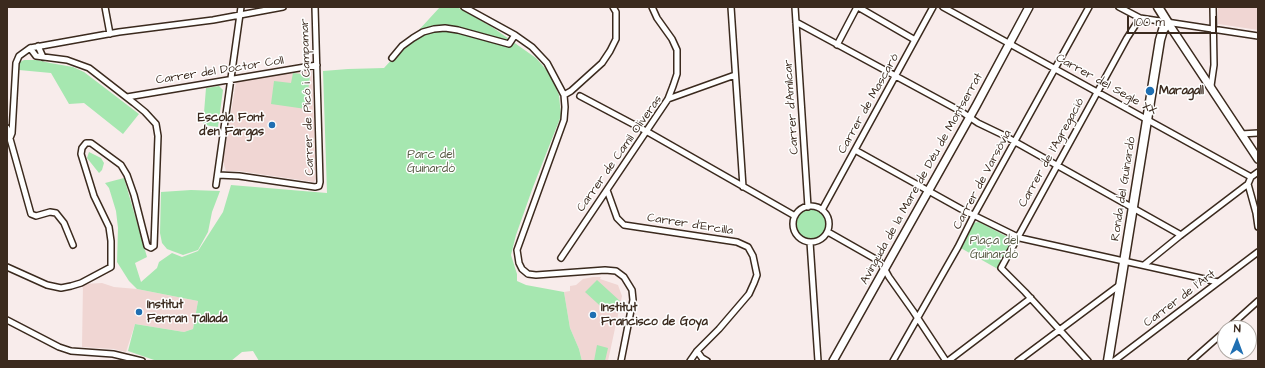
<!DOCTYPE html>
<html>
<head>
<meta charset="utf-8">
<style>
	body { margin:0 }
	#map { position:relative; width:1265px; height:368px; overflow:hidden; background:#f8eceb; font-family:"Architects Daughter",sans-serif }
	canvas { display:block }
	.frame { position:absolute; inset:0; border:8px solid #3b2a1e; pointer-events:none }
	.north { position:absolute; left:1217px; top:320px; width:40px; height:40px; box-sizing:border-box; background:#fff; border:1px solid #b1aaa5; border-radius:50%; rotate:1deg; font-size:11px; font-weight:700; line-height:16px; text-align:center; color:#3b2a1e }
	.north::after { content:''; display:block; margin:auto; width:14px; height:18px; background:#1f6fb2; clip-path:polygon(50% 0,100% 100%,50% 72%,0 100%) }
	.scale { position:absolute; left:1127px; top:16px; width:90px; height:18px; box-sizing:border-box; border:2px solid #3b2a1e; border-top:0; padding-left:5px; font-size:12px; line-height:14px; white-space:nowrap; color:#3b2a1e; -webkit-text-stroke:3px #fff; paint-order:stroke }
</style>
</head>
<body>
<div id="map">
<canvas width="1265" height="368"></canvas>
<div class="frame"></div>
<div class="north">N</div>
<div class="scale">100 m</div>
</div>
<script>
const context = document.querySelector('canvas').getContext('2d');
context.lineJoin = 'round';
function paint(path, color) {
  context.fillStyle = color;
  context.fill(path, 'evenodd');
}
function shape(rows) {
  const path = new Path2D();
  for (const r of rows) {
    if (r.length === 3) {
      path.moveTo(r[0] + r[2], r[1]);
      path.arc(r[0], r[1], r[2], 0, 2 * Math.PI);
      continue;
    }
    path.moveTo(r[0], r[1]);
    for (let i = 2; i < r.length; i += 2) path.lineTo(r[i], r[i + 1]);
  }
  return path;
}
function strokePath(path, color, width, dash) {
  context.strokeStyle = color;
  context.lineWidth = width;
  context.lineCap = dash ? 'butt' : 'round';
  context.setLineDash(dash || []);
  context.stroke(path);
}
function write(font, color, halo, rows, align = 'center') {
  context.font = font + ' "Architects Daughter",sans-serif';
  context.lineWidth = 3;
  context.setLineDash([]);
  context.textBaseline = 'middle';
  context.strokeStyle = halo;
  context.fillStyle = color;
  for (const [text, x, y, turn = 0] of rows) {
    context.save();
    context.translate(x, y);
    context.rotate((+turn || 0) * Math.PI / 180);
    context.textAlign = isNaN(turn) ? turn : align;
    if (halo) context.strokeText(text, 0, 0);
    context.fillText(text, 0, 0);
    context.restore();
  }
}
paint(shape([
	[1218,7,1258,7,1258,30,1218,24],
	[312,69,316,179,314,182,239,171,226,171,223,161,236,82],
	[593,277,601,277,600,279,618,285,622,296,608,361,582,361,579,349,570,328,564,292,570,291,570,286,576,285,583,279],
	[102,283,114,287,137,289,198,301,193,329,184,332,135,324,126,352,114,349,82,347,83,284]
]), '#f0d6d3');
paint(shape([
	[440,7,457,7,492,27,536,58,550,74,559,95,561,116,533,187,516,235,511,255,517,274,517,281,526,285,564,292,570,328,579,349,582,361,259,361,253,351,242,352,231,361,157,361,128,351,135,324,184,332,193,329,198,301,137,289,129,281,117,262,118,228,116,211,109,188,105,183,124,178,147,257,135,263,141,282,157,268,159,262,172,253,182,257,198,251,223,212,231,185,327,193,323,71,348,69,384,68],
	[24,60,37,60,50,63,73,67,84,72,139,114,123,134,84,103,69,104,51,73,19,70,20,62],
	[293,73,310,75,306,109,271,104,274,81,291,83],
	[219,86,223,90,218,127,203,125,206,88],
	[89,152,101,158,104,163,102,170,99,173,87,158],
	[191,190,220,191,212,212,208,232,198,250,183,255,167,249,162,243,160,233,161,192],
	[811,224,15],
	[979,222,1019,243,1003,272,959,247,972,223],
	[597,280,620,301,608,313,585,292],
	[597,345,608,348,605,361,594,361]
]), '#a6e7b0');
const minor = shape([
	[105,7,110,34],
	[464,7,515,35,532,47,547,63,564,95,565,107,564,120,517,250,519,263,522,269,528,274,536,275,605,270,616,271,624,277,632,290,633,300,621,361],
	[731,7,743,187],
	[795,7,808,207],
	[858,7,915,40],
	[943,7,1251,177],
	[1119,7,1140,18,1258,36],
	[796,22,962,112,978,123,1003,135,1181,235],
	[837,45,857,7],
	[38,46,43,57],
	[392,58,402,46,413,38,423,32,434,29,445,28,458,30,509,44,515,35],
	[1211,86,1214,65,1213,7],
	[564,95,571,91,602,63,610,51,616,39,616,12,613,7],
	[580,96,646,131,795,216],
	[127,97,317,65],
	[668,99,735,75],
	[7,128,31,214,36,216,50,212,56,213,64,223,73,245],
	[1241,134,1258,133],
	[10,138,12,133,16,63,19,56,30,48,119,32,213,20,283,7],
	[855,150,961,209,1020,238,1218,282],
	[218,175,239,176,315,187,319,186,320,182,315,7],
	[1251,177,1258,172],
	[1248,184,1256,213,1258,227],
	[216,185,241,7],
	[607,190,617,218,624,225,737,242,748,247,753,256,757,275,754,283,749,294,719,329,697,351,690,361],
	[811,224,18],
	[822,210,933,7],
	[828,232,879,261,884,268,889,277,913,311,946,361],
	[810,242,818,361],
	[561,258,668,99,673,86,677,74,677,50,672,39,657,18,652,7],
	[1144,265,1181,235,1248,184,1251,177],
	[7,267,47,285,61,288,71,286,81,283,111,267,111,241,109,227,94,196,81,154,82,148,86,143,91,143,121,165,127,175,134,195,147,246,151,248,154,246,158,136,156,124,145,112,134,103,89,68,67,60,36,56,30,48],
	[7,320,59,347,71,351,113,354,142,361],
	[1228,328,1258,301],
	[697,351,702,358,707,361],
	[893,361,958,247,974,215,1089,7],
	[948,361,1031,298],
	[1018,361,1121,284],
	[1088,361,1025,292,1001,268,1127,38,1140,18],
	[1114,361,1258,252],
	[1191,361,1225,331]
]);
const tertiary = shape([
	[833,361,976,106,1029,7]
]);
const secondary = shape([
	[1168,23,1258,159]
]);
const primary = shape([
	[1108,361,1160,40,1163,30,1168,23,1158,7]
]);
strokePath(minor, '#3b2a1e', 8);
strokePath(tertiary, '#3b2a1e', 10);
strokePath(secondary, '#3b2a1e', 10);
strokePath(primary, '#3b2a1e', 11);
strokePath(minor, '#fff', 5);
strokePath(tertiary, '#fff', 7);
strokePath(secondary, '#fff', 7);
strokePath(primary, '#fff', 8);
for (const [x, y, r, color] of [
	[1150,91,5,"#1f6fb2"],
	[272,125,4,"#1f6fb2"],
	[139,312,4,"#1f6fb2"],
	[593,315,4,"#1f6fb2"]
]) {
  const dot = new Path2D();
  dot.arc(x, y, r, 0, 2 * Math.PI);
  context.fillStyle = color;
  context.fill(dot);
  strokePath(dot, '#fff', 1.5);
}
write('12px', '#3b2a1e', '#fff', [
	["Carrer del Doctor Coll",220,71,-9],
	["Carrer del Segle XX",1106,85,29],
	["Carrer de Picó i Campamar",308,97,-92],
	["Carrer de Mascaró",869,104,-61],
	["Carrer d'Amílcar",792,107,-94],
	["Carrer de l'Agregació",1052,153,-61],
	["Carrer de Camil Oliveras",620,154,-55],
	["Avinguda de la Mare de Déu de Montserrat",922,179,-61],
	["Carrer de Varsòvia",983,180,-62],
	["Ronda del Guinardó",1124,189,-81],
	["Carrer d'Ercilla",690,225,9],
	["Carrer de l'Art",1180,299,-37]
]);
write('bold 12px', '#3b2a1e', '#fff', [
	["Maragall",1159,91],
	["Escola Font",264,118,"right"],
	["d'en Fargas",264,132,"right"],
	["Institut",147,305],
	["Ferran Tallada",147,319],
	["Institut",601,308],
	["Francisco de Goya",601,322]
], 'left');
write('12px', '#565942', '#fff', [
	["Parc del",431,155],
	["Guinardó",431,169],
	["Plaça del",994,241],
	["Guinardó",994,255]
]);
</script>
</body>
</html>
